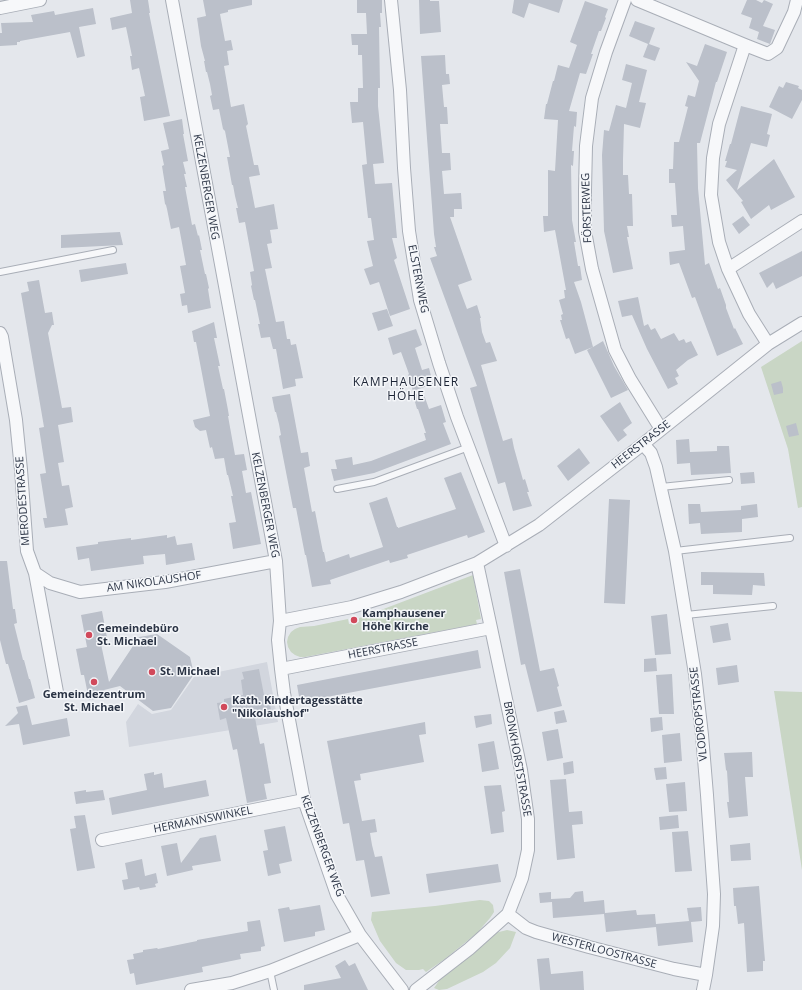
<!DOCTYPE html>
<html>
<head>
<meta charset="utf-8">
<style>
	body { margin:0 }
	canvas { display:block; background:#e4e7ec }
</style>
</head>
<body>
<canvas width="802" height="990"></canvas>
<script>
const context = document.querySelector('canvas').getContext('2d');
context.lineJoin = 'round';
function paint(path, color) {
  context.fillStyle = color;
  context.fill(path, 'evenodd');
}
function shape(rows) {
  const path = new Path2D();
  for (const r of rows) {
    path.moveTo(r[0], r[1]);
    for (let i = 2; i < r.length; i += 2) path.lineTo(r[i], r[i + 1]);
  }
  return path;
}
function strokePath(path, color, width, dash) {
  context.strokeStyle = color;
  context.lineWidth = width;
  context.lineCap = dash ? 'butt' : 'round';
  context.setLineDash(dash || []);
  context.stroke(path);
}
function write(font, color, halo, rows, align = 'center') {
  context.font = font + ' "Open Sans",sans-serif';
  context.lineWidth = 3;
  context.setLineDash([]);
  context.textBaseline = 'middle';
  context.strokeStyle = halo;
  context.fillStyle = color;
  for (const [text, x, y, turn = 0] of rows) {
    context.save();
    context.translate(x, y);
    context.rotate((+turn || 0) * Math.PI / 180);
    context.textAlign = isNaN(turn) ? turn : align;
    if (halo) context.strokeText(text, 0, 0);
    context.fillText(text, 0, 0);
    context.restore();
  }
}
paint(shape([
	[267,662,278,722,129,747,126,722,138,704,152,714,171,710,194,677]
]), '#d2d6de');
paint(shape([
	[802,341,802,507,798,508,788,449,761,367],
	[473,575,481,619,476,620,477,624,305,657,300,657,295,655,291,652,288,647,287,642,288,637,291,632,295,629,300,627,314,626,348,619,349,624,359,622,359,618,365,616],
	[774,691,802,692,802,870],
	[480,900,489,901,493,905,494,912,490,918,477,933,445,959,426,972,423,969,419,970,406,970,396,963,380,941,371,920,372,912,435,906],
	[507,930,516,932,510,948,496,963,483,972,447,989,439,990,434,988,443,975,495,933]
]), '#c9d6c5');
paint(shape([
	[130,0,148,0,150,13,149,13,170,116,144,121,140,97,145,96,139,68,132,70,130,56,132,56,126,27,112,30,110,18,132,13],
	[203,0,252,0,252,5,228,10,228,12,220,14,225,41,231,40,233,50,227,51,229,65,224,66,231,107,244,104,248,124,246,126,254,165,258,165,260,175,249,177,255,208,274,204,278,229,270,230,272,243,267,244,272,268,265,269,276,322,284,321,287,339,290,339,291,345,296,344,303,378,295,379,296,386,283,389,276,349,273,349,270,337,261,338,258,324,260,324,255,300,254,300,251,286,252,285,250,272,254,271,245,222,239,223,236,208,238,208,235,196,233,185,232,185,227,157,230,157,225,131,223,129,219,109,213,110,210,96,212,95,210,84,207,72,206,72,204,61,205,61,201,46,197,18,206,16],
	[357,0,382,0,382,13,380,13,381,27,379,27,380,88,378,88,378,106,384,163,373,164,375,184,392,183,397,238,392,238,397,258,394,260,410,309,390,316,379,282,370,285,364,269,373,266,367,241,374,240,371,218,368,218,362,165,367,164,363,122,352,123,350,102,358,102,358,88,363,88,362,55,358,55,358,45,352,45,351,34,367,34,366,13,357,13],
	[419,0,430,0,430,1,439,1,441,32,420,34],
	[514,0,563,0,559,13,529,3,524,18,512,13],
	[747,0,756,0,762,3,764,0,773,4,763,26,775,30,770,44,757,39,759,32,749,28,752,18,741,14],
	[585,1,608,9,605,17,606,18,601,31,599,31,591,54,593,54,586,74,580,73,569,111,577,112,576,127,574,126,572,151,574,151,573,166,571,165,572,220,576,242,574,242,578,266,580,266,582,280,574,282,581,302,593,347,603,341,614,366,628,390,611,398,587,350,593,347,575,354,569,338,566,339,560,320,562,320,561,315,563,314,559,300,565,298,564,290,566,290,555,230,544,232,543,216,548,216,548,170,555,171,558,120,544,119,546,104,547,104,553,81,554,81,558,65,569,68,577,45,570,42],
	[93,8,96,24,79,27,85,56,77,58,70,32,20,41,20,42,17,42,17,45,0,46,0,33,2,33,1,23,33,22,31,15,54,11,55,15],
	[635,21,655,28,649,44,660,48,655,61,643,57,648,44,629,36],
	[705,44,727,52,717,82,716,82,705,124,700,143,697,143,698,188,705,265,709,263,718,289,720,288,726,305,726,308,734,329,735,328,743,344,717,356,695,297,692,298,679,263,670,265,669,252,685,250,683,226,672,227,671,215,677,215,675,183,669,183,669,169,673,169,674,142,679,142,688,107,685,106,688,95,695,97,699,81,686,62,697,66],
	[445,55,446,74,449,74,450,84,442,85,444,107,447,107,448,124,440,124,442,153,450,153,451,170,442,171,444,194,461,193,462,209,454,209,454,217,450,217,472,280,458,285,467,309,477,305,481,318,480,318,482,332,486,343,490,342,497,361,481,365,503,441,512,438,514,448,523,480,525,479,529,492,527,492,532,506,513,511,505,482,498,484,470,388,477,386,430,258,437,256,434,247,436,247,434,234,421,56],
	[626,64,647,70,639,102,646,103,640,128,624,124,623,160,623,175,628,175,629,194,632,194,633,226,627,226,629,237,627,237,633,269,613,273,604,231,602,155,604,130,609,131,616,105,626,108,632,83,622,80],
	[786,82,799,86,798,88,802,90,802,100,792,119,769,107,779,86,783,88],
	[741,106,772,114,767,134,770,135,767,147,751,143,737,190,774,159,795,197,771,210,769,205,751,219,741,202,743,201,726,180,737,170,725,167,727,161,725,161,730,144,731,144],
	[182,119,184,134,183,134,188,161,183,162,186,174,184,174,187,187,185,187,192,225,195,224,198,236,199,235,202,250,200,250,205,274,206,274,209,288,208,289,211,308,188,313,187,305,182,306,180,294,185,293,180,266,186,265,179,227,171,229,167,209,166,205,165,204,163,191,166,191,162,166,164,165,161,151,169,149,163,123],
	[743,216,750,225,739,234,732,224],
	[120,232,123,245,61,248,61,235],
	[802,251,802,276,776,289,773,282,767,288,759,273],
	[126,263,128,274,81,282,79,270],
	[39,280,45,313,52,312,54,325,52,325,48,333,62,408,71,407,73,422,58,425,64,462,58,463,62,486,69,485,73,507,65,509,68,525,45,528,43,518,47,518,40,474,46,473,39,428,44,427,21,293,29,291,27,282],
	[638,297,644,326,648,324,651,330,655,328,661,339,674,333,679,341,684,339,686,343,691,341,698,355,688,360,676,370,679,376,675,378,678,384,668,389,647,349,632,315,622,317,618,301],
	[387,309,393,326,378,331,372,313],
	[214,322,217,338,214,338,220,366,218,366,223,389,224,389,228,410,229,416,228,416,235,455,244,454,247,470,242,471,246,493,251,492,261,544,233,549,229,523,236,522,231,496,233,496,228,475,227,475,224,458,215,459,212,447,210,448,206,430,200,431,195,427,193,420,210,416,196,342,194,342,192,331],
	[416,329,422,345,415,348,422,370,429,368,433,384,413,391,408,375,409,374,401,352,393,355,388,338],
	[781,381,783,388,783,393,774,395,771,384],
	[423,392,429,409,441,405,446,422,443,423,451,444,374,473,334,481,331,469,337,469,335,460,352,457,353,465,371,461,426,440,424,433,426,433,418,409,417,409,413,395],
	[290,394,301,453,308,452,310,466,304,468,312,512,315,511,323,552,324,552,326,562,349,554,350,558,383,547,369,503,387,497,397,527,398,527,398,528,456,509,444,478,461,472,485,532,468,538,467,535,407,555,408,558,390,563,389,560,330,580,331,584,312,587,306,555,305,555,296,508,293,508,279,436,281,435,279,424,276,412,275,412,272,397],
	[620,402,632,423,623,430,627,435,618,442,600,416],
	[796,423,799,435,789,437,786,426],
	[689,439,690,452,717,451,717,446,729,446,731,473,691,475,690,463,677,464,676,440],
	[579,448,590,463,568,481,557,466],
	[754,472,755,483,741,484,740,473],
	[609,499,630,500,625,604,604,603],
	[688,504,700,504,701,512,741,510,741,506,757,504,758,517,742,519,742,532,701,534,700,523,689,524],
	[167,535,167,538,175,536,177,545,192,543,195,560,166,565,165,554,143,556,144,564,91,571,89,558,78,560,76,547,98,544,98,542,131,538,131,540],
	[0,561,7,561,13,609,15,609,17,623,14,624,23,660,24,660,29,679,30,679,35,698,19,703,8,664,6,664,0,640],
	[520,569,540,671,554,668,559,686,557,687,562,706,537,712,525,664,521,665,504,572],
	[701,572,764,573,765,586,753,585,752,595,713,594,713,585,701,585],
	[102,611,108,643,101,644,109,682,139,637,157,634,190,657,194,674,171,708,153,711,120,686,104,690,106,697,89,700,84,675,81,675,76,649,87,647,81,615],
	[667,614,671,654,655,655,651,616],
	[728,623,731,640,713,643,710,626],
	[478,650,481,668,300,702,297,685],
	[656,658,657,671,644,672,644,659],
	[737,665,739,682,718,685,716,668],
	[259,669,264,695,268,694,272,715,255,718,260,744,264,743,271,783,264,784,267,799,247,803,237,749,233,750,226,718,220,720,217,703,224,702,224,699,243,695,241,680,244,679,242,672],
	[672,674,674,714,659,714,656,675],
	[27,705,32,725,67,718,70,736,23,745,19,724,5,726,18,713,16,707],
	[564,710,567,722,556,724,554,712],
	[491,714,492,724,476,728,474,716],
	[662,717,663,730,651,732,650,718],
	[425,722,426,734,419,735,424,762,360,774,361,780,354,781,362,821,375,819,377,832,370,833,372,845,375,857,382,856,390,894,371,897,364,860,356,861,349,823,343,824,327,741],
	[558,729,563,758,547,761,542,732],
	[680,733,682,761,664,763,662,735],
	[494,741,499,769,482,772,478,744],
	[752,752,753,777,745,777,748,816,729,818,727,802,729,802,727,771,726,770,724,753],
	[573,761,574,773,564,775,563,763],
	[666,767,667,779,656,780,654,768],
	[154,772,154,775,162,773,164,788,206,780,209,796,112,815,109,798,147,790,144,774],
	[566,779,569,812,582,811,583,824,572,825,575,858,557,860,550,780],
	[685,782,687,811,669,812,666,784],
	[501,785,505,811,502,812,504,832,491,834,484,786],
	[86,790,86,792,103,790,105,800,76,804,74,792],
	[85,815,95,868,77,871,70,829,76,828,74,816],
	[678,815,679,828,660,830,659,817],
	[285,826,292,861,279,864,281,873,268,876,263,851,268,850,264,830],
	[688,831,692,871,675,872,672,832],
	[216,835,221,861,192,866,193,870,167,876,161,846,177,843,181,863,200,838],
	[750,843,751,860,731,861,730,845],
	[142,859,145,876,156,873,158,883,155,884,156,887,140,890,139,887,124,890,122,880,128,879,125,863],
	[498,864,501,882,429,893,426,874],
	[759,886,765,961,763,961,763,971,747,972,744,923,738,924,736,906,734,906,733,888],
	[583,891,584,902,604,900,605,913,636,910,637,915,655,914,656,924,689,921,687,908,701,907,702,921,691,922,693,942,658,946,656,927,606,932,604,914,553,918,552,902,540,903,539,893,551,892,551,899,570,898,575,892],
	[320,905,325,930,315,932,315,936,284,942,278,909,289,907,290,910],
	[260,920,265,946,261,947,261,951,240,954,241,959,202,967,203,972,136,985,134,973,130,974,127,960,134,959,133,954,143,952,143,950,157,948,158,949,197,941,197,940,248,931,247,922],
	[549,958,551,974,583,971,584,990,540,990,537,959],
	[345,960,349,966,355,963,368,990,304,990,304,985,341,978,335,966]
]), '#bbc0ca');
const lane = shape([
	[0,272,113,250],
	[661,487,729,480],
	[337,489,374,482,469,447],
	[675,551,790,538],
	[686,615,773,606],
	[270,971,274,990]
]);
const street = shape([
	[172,0,276,561,280,621,278,640,281,669,284,693,304,800,337,895,360,935,402,990],
	[391,0,400,90,404,168,409,231,420,300,439,363,457,417,506,546],
	[625,0,606,52,592,98,586,146,585,190,585,231,592,269,615,350,630,379,661,429],
	[637,0,745,45,768,54,777,48,794,12,797,0],
	[0,8,40,0],
	[745,45,719,124,713,158,711,195,719,242,728,269,749,314,768,344],
	[728,269,802,221],
	[0,333,2,337,16,420,21,470,27,551,35,573,57,692],
	[643,444,651,453,656,467,675,551,695,674,702,735,707,795,714,894,713,926,706,975,703,990],
	[35,573,50,583,80,592,165,582,276,561],
	[280,621,352,607,401,592,477,563,539,525,643,444,768,344,802,323],
	[281,669,491,628,477,563],
	[102,840,304,800],
	[508,914,526,928,536,932,589,947,674,969,706,975],
	[191,990,232,983,270,971,360,935],
	[416,990,469,949,508,914,522,878,528,850,528,819,521,770,491,628]
]);
strokePath(lane, '#a9aeb7', 8);
strokePath(street, '#a9aeb7', 14);
strokePath(lane, '#f7f8fa', 6);
strokePath(street, '#f7f8fa', 12);
for (const [x, y, r, color] of [
	[354,620,4,"#d1495b"],
	[89,635,4,"#d1495b"],
	[152,672,4,"#d1495b"],
	[94,682,4,"#d1495b"],
	[224,707,4,"#d1495b"]
]) {
  const dot = new Path2D();
  dot.arc(x, y, r, 0, 2 * Math.PI);
  context.fillStyle = color;
  context.fill(dot);
  strokePath(dot, '#f4f6f9', 1.5);
}
write('11px', '#2b3445', '#f4f6f9', [
	["KELZENBERGER WEG",206,187,80],
	["FÖRSTERWEG",587,208,-92],
	["ELSTERNWEG",418,279,79],
	["HEERSTRASSE",641,445,-38],
	["MERODESTRASSE",23,501,-94],
	["KELZENBERGER WEG",265,505,79],
	["AM NIKOLAUSHOF",154,582,-8],
	["HEERSTRASSE",383,649,-11],
	["VLODROPSTRASSE",699,714,-96],
	["BRONKHORSTSTRASSE",517,759,80],
	["HERMANNSWINKEL",203,820,-11],
	["KELZENBERGER WEG",322,846,70],
	["WESTERLOOSTRASSE",604,951,15]
]);
write('bold 11px', '#2b3445', '#f4f6f9', [
	["Kamphausener",362,614],
	["Höhe Kirche",362,627],
	["Gemeindebüro",97,629],
	["St. Michael",97,642],
	["St. Michael",160,672],
	["Gemeindezentrum",94,695,"center"],
	["St. Michael",94,708,"center"],
	["Kath. Kindertagesstätte",232,701],
	["\"Nikolaushof\"",232,714]
], 'left');
context.letterSpacing = '1px';
write('12px', '#1d2536', '#f4f6f9', [
	["KAMPHAUSENER",406,383],
	["HÖHE",406,397]
]);
context.letterSpacing = '0px';
</script>
</body>
</html>
